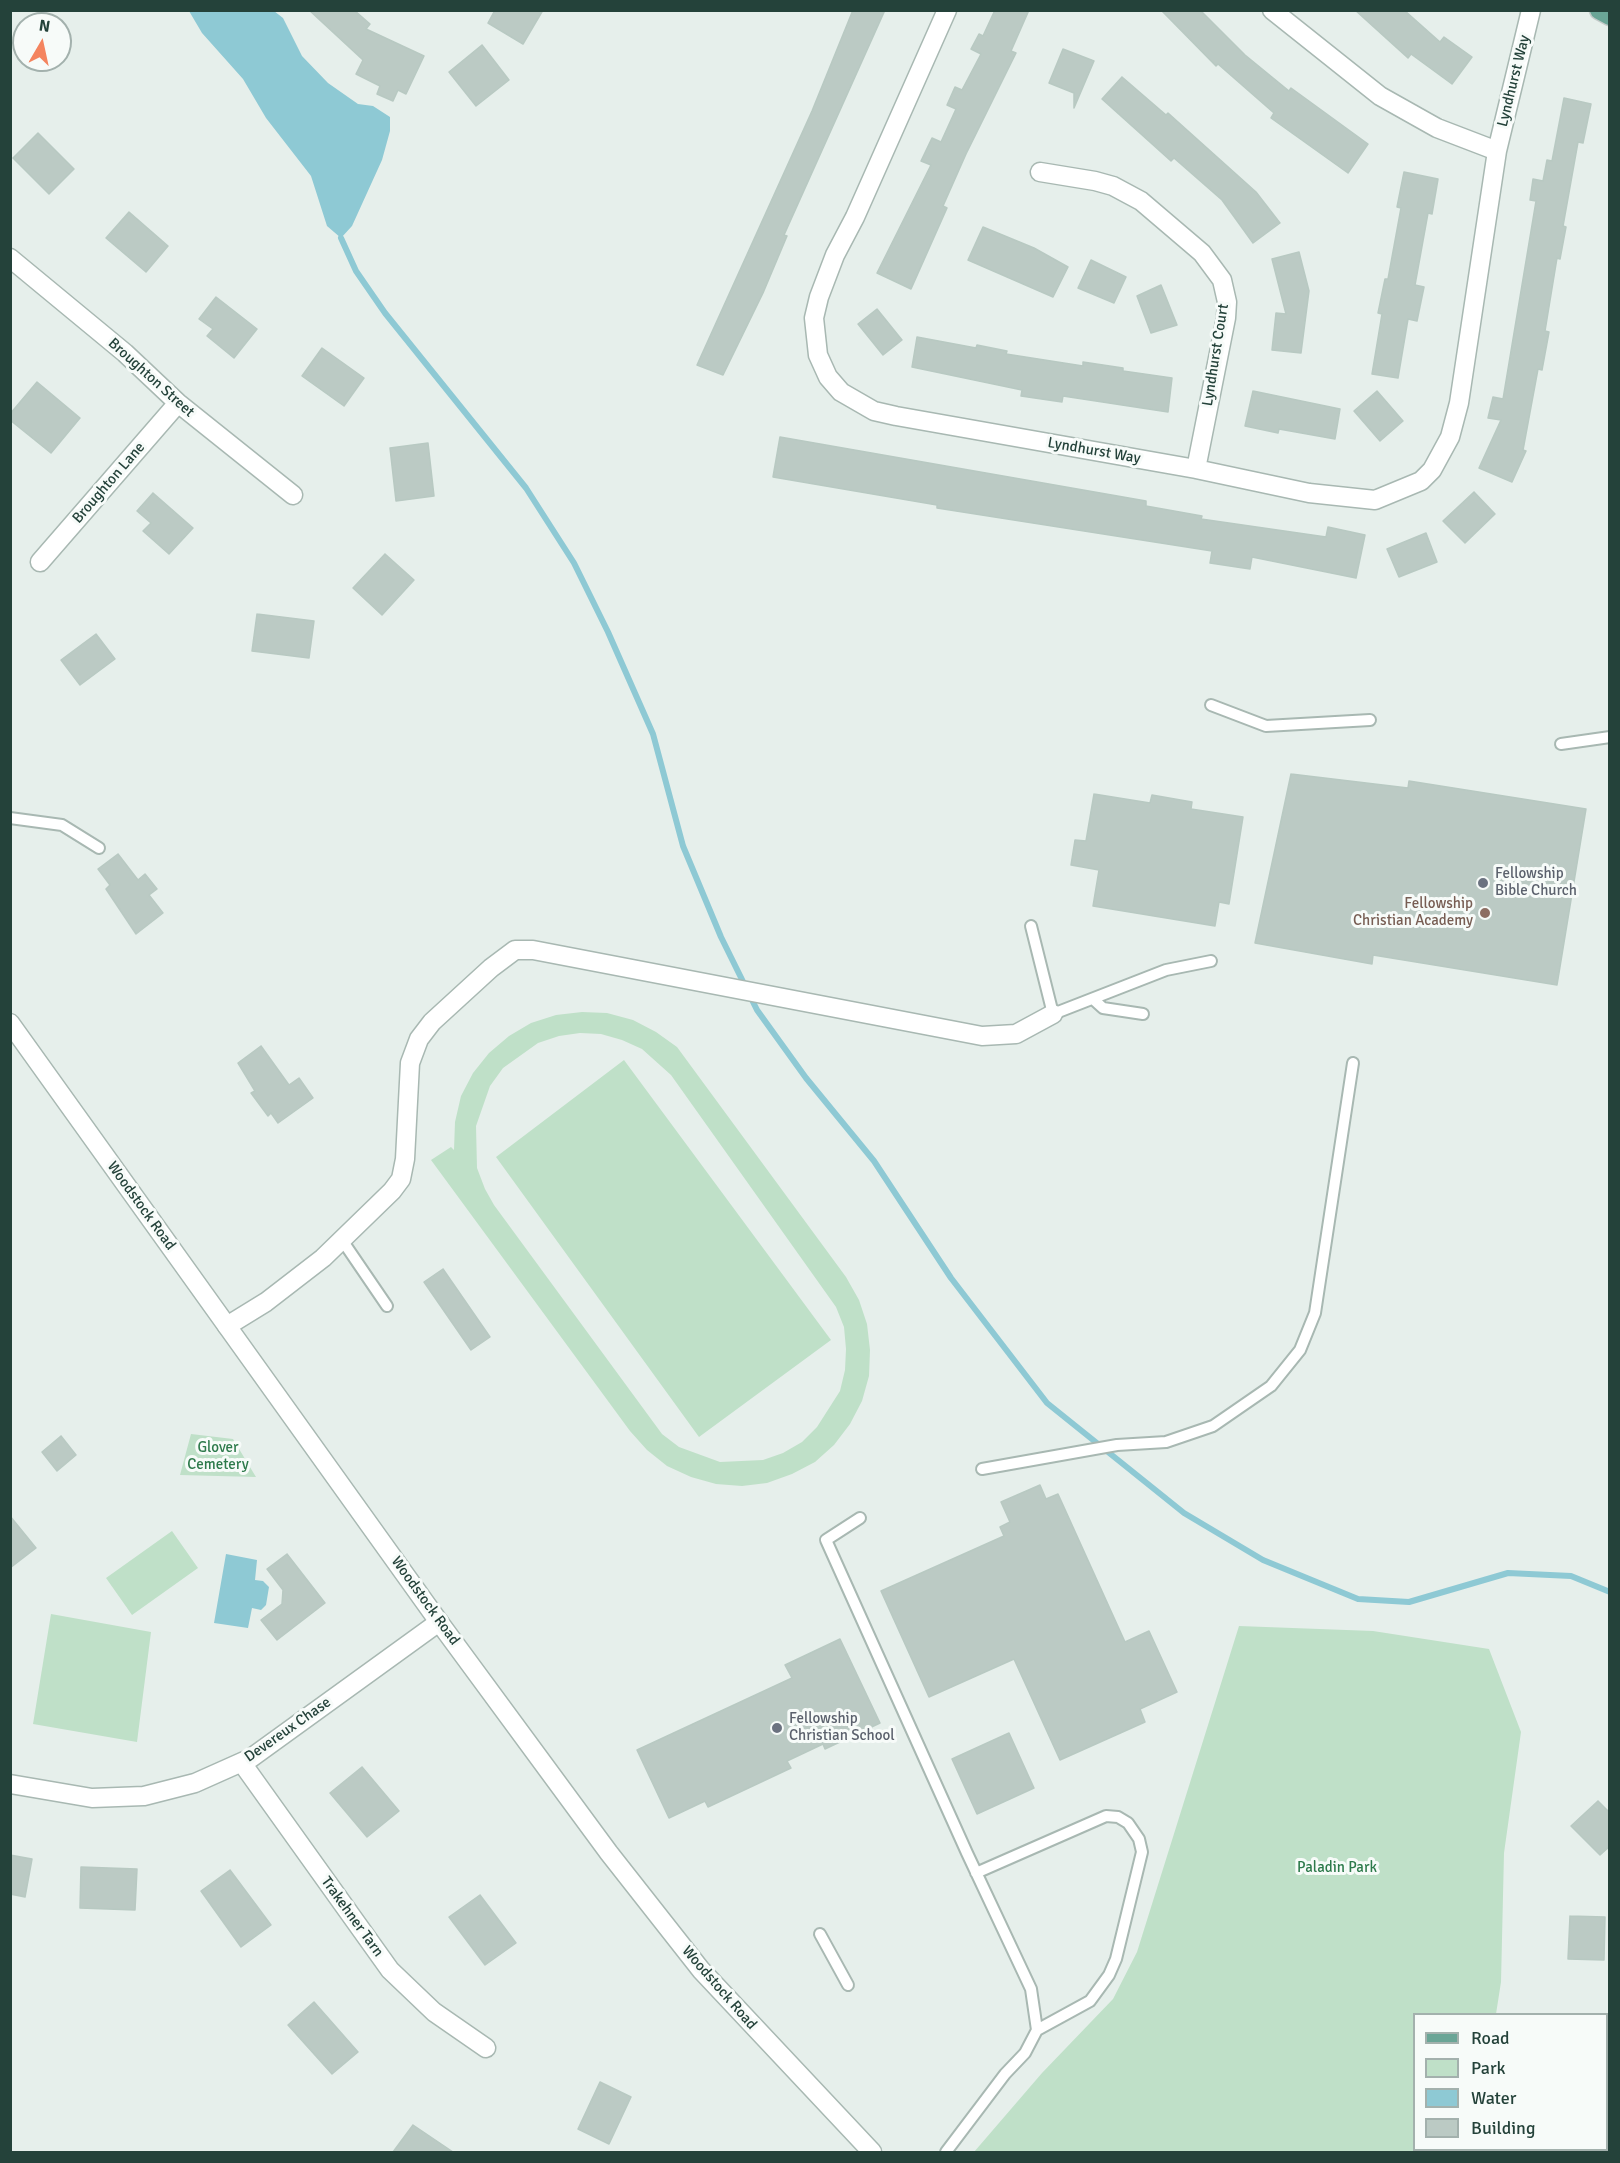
<!DOCTYPE html>
<html>
<head>
<meta charset="utf-8">
<style>
	body { margin:0 }
	#map { position:relative; width:1620px; height:2163px; overflow:hidden; background:#e6efeb; font-family:Signika,sans-serif }
	canvas { display:block }
	.frame { position:absolute; inset:0; border:12px solid #24423a; pointer-events:none }
	.legend { position:absolute; left:1413px; top:2013px; width:195px; height:138px; box-sizing:border-box; background:#f7fbf9; border:2px solid #a3b1ad; margin:0; padding:8px 10px; list-style:none; font-size:18px; color:#24423a }
	.legend li { display:flex; align-items:center; gap:12px; height:30px }
	.legend b { width:30px; border:2px solid #a3b1ad }
	.north { position:absolute; left:12px; top:12px; width:60px; height:60px; box-sizing:border-box; background:#f7fbf9; border:2px solid #a3b1ad; border-radius:50%; rotate:9deg; font-size:16px; font-weight:700; line-height:24px; text-align:center; color:#24423a }
	.north::after { content:''; display:block; margin:auto; width:21px; height:27px; background:#f4845f; clip-path:polygon(50% 0,100% 100%,50% 72%,0 100%) }
</style>
</head>
<body>
<div id="map">
<canvas width="1620" height="2163"></canvas>
<div class="frame"></div>
<ul class="legend">
<li><b style="height:8px;background:#6aa596"></b>Road</li>
<li><b style="height:16px;background:#bfe0c8"></b>Park</li>
<li><b style="height:16px;background:#8ec9d4"></b>Water</li>
<li><b style="height:16px;background:#bbcac4"></b>Building</li>
</ul>
<div class="north">N</div>
</div>
<script>
const context = document.querySelector('canvas').getContext('2d');
context.lineJoin = 'round';
function paint(path, color) {
  context.fillStyle = color;
  context.fill(path, 'evenodd');
}
function shape(rows) {
  const path = new Path2D();
  for (const r of rows) {
    path.moveTo(r[0], r[1]);
    for (let i = 2; i < r.length; i += 2) path.lineTo(r[i], r[i + 1]);
  }
  return path;
}
function strokePath(path, color, width, dash) {
  context.strokeStyle = color;
  context.lineWidth = width;
  context.lineCap = dash ? 'butt' : 'round';
  context.setLineDash(dash || []);
  context.stroke(path);
}
function write(font, color, halo, rows, align = 'center') {
  context.font = font + ' Signika,sans-serif';
  context.lineWidth = 6;
  context.setLineDash([]);
  context.textBaseline = 'middle';
  context.strokeStyle = halo;
  context.fillStyle = color;
  for (const [text, x, y, turn = 0] of rows) {
    context.save();
    context.translate(x, y);
    context.rotate((+turn || 0) * Math.PI / 180);
    context.textAlign = isNaN(turn) ? turn : align;
    if (halo) context.strokeText(text, 0, 0);
    context.fillText(text, 0, 0);
    context.restore();
  }
}
paint(shape([
	[582,1012,607,1013,633,1020,656,1032,677,1047,846,1277,859,1300,867,1324,870,1350,869,1376,862,1401,850,1424,834,1445,815,1462,792,1474,767,1483,742,1486,716,1484,691,1477,667,1466,647,1450,630,1431,431,1160,451,1147,454,1150,455,1122,461,1096,473,1073,489,1053,509,1036,531,1023,556,1015],
	[580,1033,601,1034,622,1040,642,1049,671,1075,836,1307,844,1327,846,1349,845,1370,840,1391,817,1427,802,1442,783,1453,763,1460,720,1462,679,1447,662,1434,494,1205,485,1189,477,1168,476,1126,490,1086,503,1068,538,1043,559,1036],
	[624,1060,831,1340,699,1437,496,1157],
	[191,1434,233,1439,256,1477,180,1475],
	[172,1531,198,1568,132,1615,106,1578],
	[51,1614,151,1632,137,1742,33,1724],
	[1239,1626,1373,1631,1489,1649,1521,1732,1504,1853,1501,1982,1496,2014,1414,2014,1414,2150,1472,2150,1471,2152,974,2152,1042,2073,1113,1999,1137,1952]
]), '#bfe0c8');
paint(shape([
	[189,11,274,11,283,18,302,56,328,83,358,104,373,106,390,117,390,131,382,160,352,226,341,238,327,226,311,176,266,118,243,79,202,33],
	[226,1554,257,1560,255,1580,263,1581,269,1587,266,1605,261,1610,252,1608,248,1628,214,1623]
]), '#8ec9d4');
strokePath(shape([
	[341,238,356,271,385,313,526,488,574,563,608,632,653,734,683,846,721,937,757,1010,806,1078,874,1161,951,1278,1047,1403,1184,1513,1263,1560,1358,1599,1409,1602,1508,1573,1571,1576,1610,1592]
]), '#8ec9d4', 6);
const building = shape([
	[309,10,354,10,370,24,366,29,424,56,406,94,398,90,393,101,377,94,380,86,356,74,363,60,309,10],
	[495,10,543,10,523,44,488,23,495,10],
	[853,10,885,10,784,235,787,236,763,293,723,375,697,365,812,111,853,10],
	[995,10,1029,10,1011,51,1016,53,966,154,943,206,947,208,911,289,877,273,931,165,921,161,932,138,941,142,956,109,947,105,955,87,962,90,981,54,971,49,979,34,983,36,995,10],
	[1161,10,1200,10,1245,55,1289,91,1291,88,1368,144,1348,173,1271,118,1274,113,1218,64,1216,66,1161,10],
	[1355,10,1404,10,1440,42,1444,37,1472,57,1452,84,1411,54,1408,58,1355,10],
	[482,45,509,80,476,106,449,72,482,45],
	[1063,49,1094,61,1074,108,1074,93,1049,83,1063,49],
	[1122,77,1166,115,1168,113,1256,192,1280,223,1253,243,1222,200,1174,158,1171,161,1102,99,1122,77],
	[1564,98,1591,104,1583,143,1578,142,1563,226,1566,227,1560,259,1557,258,1545,331,1549,332,1542,370,1538,369,1523,450,1526,451,1512,482,1479,468,1501,420,1488,418,1493,397,1503,399,1536,201,1530,200,1533,179,1543,181,1547,160,1552,161,1564,98],
	[38,133,74,169,49,194,13,158,38,133],
	[1404,172,1438,179,1432,214,1428,213,1415,285,1424,287,1417,321,1408,319,1398,378,1372,374,1382,314,1378,313,1385,279,1388,279,1401,208,1397,207,1404,172],
	[129,212,168,246,146,272,106,238,129,212],
	[983,227,1034,248,1068,267,1053,297,968,260,983,227],
	[1299,252,1309,291,1301,353,1272,350,1276,313,1286,314,1272,259,1299,252],
	[1091,260,1126,277,1114,303,1078,288,1091,260],
	[1161,285,1177,325,1151,333,1137,296,1161,285],
	[216,297,257,329,234,358,207,336,213,329,199,319,216,297],
	[877,309,902,340,883,355,858,324,877,309],
	[917,337,976,348,977,345,1007,351,1006,354,1083,366,1083,362,1123,368,1123,371,1172,378,1168,412,1063,396,1062,402,1021,396,1022,390,912,367,917,337],
	[322,348,364,378,344,406,302,376,322,348],
	[37,382,80,418,51,453,10,420,10,414,37,382],
	[1253,391,1340,409,1335,439,1279,429,1278,433,1245,426,1253,391],
	[1377,391,1403,421,1380,441,1354,411,1377,391],
	[780,437,1146,501,1146,506,1202,516,1201,519,1326,537,1328,527,1365,535,1356,578,1252,557,1250,569,1210,563,1212,551,937,508,937,505,773,477,780,437],
	[428,443,434,496,396,501,390,448,428,443],
	[1474,492,1495,514,1465,543,1443,521,1474,492],
	[153,493,193,528,169,554,143,531,151,523,137,511,153,493],
	[1426,533,1437,562,1399,577,1387,549,1426,533],
	[385,554,414,580,382,615,353,588,385,554],
	[257,614,314,621,309,658,252,651,257,614],
	[96,634,115,659,80,685,61,660,96,634],
	[1291,774,1408,788,1409,781,1586,809,1557,985,1373,955,1372,964,1255,943,1291,774],
	[1094,794,1150,803,1152,795,1192,802,1191,809,1243,817,1229,904,1219,902,1215,926,1093,906,1099,870,1071,865,1075,840,1086,841,1094,794],
	[118,854,138,880,145,874,157,889,149,895,163,913,136,934,106,889,110,885,98,869,118,854],
	[261,1046,289,1085,299,1078,313,1098,278,1123,271,1113,268,1116,251,1093,255,1091,238,1063,261,1046],
	[443,1269,490,1337,471,1350,424,1282,443,1269],
	[61,1436,76,1455,57,1471,42,1452,61,1436],
	[1040,1485,1046,1499,1058,1494,1125,1642,1149,1631,1177,1692,1140,1709,1145,1722,1060,1760,1014,1659,929,1697,881,1591,1004,1536,1000,1527,1010,1522,1001,1502,1040,1485],
	[10,1516,36,1548,10,1568,10,1516],
	[287,1554,325,1603,277,1640,261,1620,282,1604,283,1590,267,1569,287,1554],
	[840,1639,880,1723,825,1749,823,1744,787,1761,791,1768,708,1807,705,1801,669,1818,637,1750,792,1678,785,1665,840,1639],
	[1009,1733,1034,1788,977,1814,952,1759,1009,1733],
	[362,1767,399,1811,367,1837,330,1793,362,1767],
	[1598,1801,1610,1813,1610,1846,1600,1855,1571,1826,1598,1801],
	[10,1855,32,1859,25,1897,10,1894,10,1855],
	[81,1867,137,1869,135,1910,80,1908,81,1867],
	[230,1870,271,1925,241,1947,201,1891,230,1870],
	[480,1895,516,1943,485,1965,449,1917,480,1895],
	[1570,1916,1605,1917,1604,1960,1568,1959,1570,1916],
	[314,2002,358,2052,332,2074,288,2025,314,2002],
	[600,2082,631,2097,609,2144,578,2129,600,2082],
	[413,2125,453,2152,393,2152,413,2125]
]);
paint(building, '#bbcac4');
strokePath(building, '#b8c9c2', 1.5);
const service = shape([
	[1211,705,1266,726,1370,720],
	[1561,744,1610,737],
	[10,818,62,825,99,848],
	[1031,926,1053,1014,1166,970,1211,961],
	[1093,999,1103,1008,1143,1014],
	[342,1240,387,1306],
	[982,1469,1117,1445,1166,1442,1213,1426,1271,1386,1300,1350,1315,1313,1353,1063],
	[860,1518,826,1540,967,1853,1031,1989,1037,2030,1025,2053,1005,2074,946,2152],
	[976,1873,1106,1816,1118,1817,1128,1823,1139,1839,1142,1852,1116,1959,1109,1975,1090,2001,1037,2030],
	[820,1934,848,1985]
]);
const minor = shape([
	[947,10,855,217,835,255,819,297,814,318,818,355,828,377,841,392,874,411,896,416,1196,469,1309,493,1375,500,1421,481,1432,470,1450,437,1459,403,1497,151,1531,10],
	[1272,10,1380,96,1437,128,1497,151],
	[1040,172,1095,181,1113,186,1141,201,1202,253,1222,280,1227,302,1226,318,1196,469],
	[10,258,125,353,178,403,293,495],
	[40,562,178,403],
	[227,1326,266,1302,323,1258,392,1191,401,1179,405,1159,410,1063,419,1039,432,1022,491,968,515,950,533,950,982,1036,1016,1034,1053,1014],
	[242,1763,390,1970,434,2012,486,2048],
	[10,1784,92,1798,144,1796,195,1783,251,1758,439,1622]
]);
const tertiary = shape([
	[10,1023,439,1622,609,1853,701,1970,872,2152]
]);
const primary = shape([
	[1599,10,1610,16]
]);
strokePath(service, '#a8b8b2', 14);
strokePath(minor, '#a8b8b2', 21);
strokePath(tertiary, '#a8b8b2', 21);
strokePath(primary, '#c2cac8', 21);
strokePath(service, '#fff', 10);
strokePath(minor, '#fff', 18);
strokePath(tertiary, '#fff', 18);
strokePath(primary, '#6aa596', 18);
for (const [x, y, r, color] of [
	[1483,883,6,"#6b7280"],
	[1485,913,6,"#8d6e63"],
	[777,1728,6,"#6b7280"]
]) {
  const dot = new Path2D();
  dot.arc(x, y, r, 0, 2 * Math.PI);
  context.fillStyle = color;
  context.fill(dot);
  strokePath(dot, '#f7fbf9', 2);
}
write('15px', '#24423a', '#f7fbf9', [
	["Lyndhurst Way",1514,81,-76],
	["Lyndhurst Court",1216,355,-81],
	["Broughton Street",151,378,42],
	["Lyndhurst Way",1094,451,10],
	["Broughton Lane",109,483,-49],
	["Woodstock Road",141,1206,54],
	["Woodstock Road",425,1601,54],
	["Devereux Chase",288,1730,-35],
	["Trakehner Tarn",352,1917,54],
	["Woodstock Road",719,1988,49]
]);
write('15px', '#5b616d', '#f7fbf9', [
	["Fellowship",1495,874],
	["Bible Church",1495,891],
	["Fellowship",789,1719],
	["Christian School",789,1736]
], 'left');
write('15px', '#785e54', '#f7fbf9', [
	["Fellowship",1473,904],
	["Christian Academy",1473,921]
], 'right');
write('15px', '#2d7a4b', '#f7fbf9', [
	["Glover",218,1448],
	["Cemetery",218,1465],
	["Paladin Park",1337,1868]
]);
</script>
</body>
</html>
